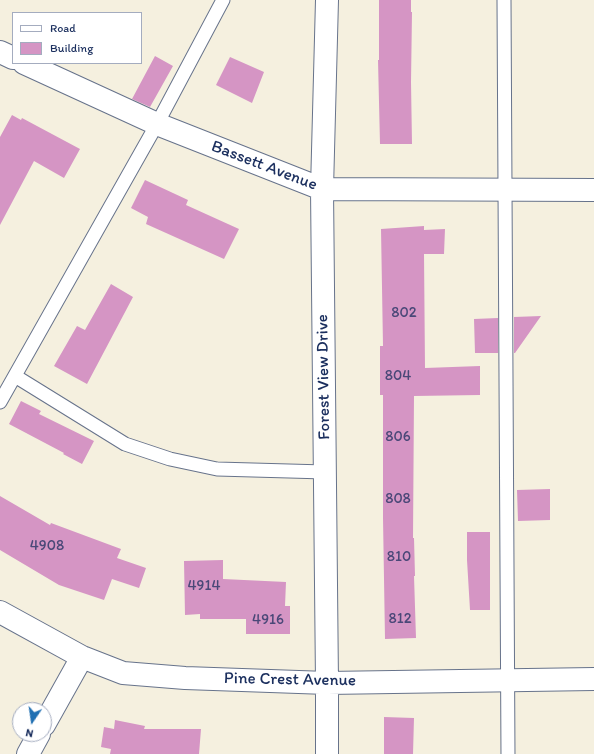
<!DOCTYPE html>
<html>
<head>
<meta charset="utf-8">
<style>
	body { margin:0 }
	#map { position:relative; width:594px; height:754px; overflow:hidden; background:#f5f0df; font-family:Itim,sans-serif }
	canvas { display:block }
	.legend { position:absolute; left:12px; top:12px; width:130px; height:52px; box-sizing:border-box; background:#fff; border:1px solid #a4acbf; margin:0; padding:5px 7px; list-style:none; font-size:12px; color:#1b2f5e }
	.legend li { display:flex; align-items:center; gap:8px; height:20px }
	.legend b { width:20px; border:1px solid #a4acbf }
	.north { position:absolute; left:12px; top:702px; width:40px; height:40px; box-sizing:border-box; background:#fff; border:1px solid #a4acbf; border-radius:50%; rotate:193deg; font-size:11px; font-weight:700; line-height:16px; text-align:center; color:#1b2f5e }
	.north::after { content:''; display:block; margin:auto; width:14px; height:18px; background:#1f6fb2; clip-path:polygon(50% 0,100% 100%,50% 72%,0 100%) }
</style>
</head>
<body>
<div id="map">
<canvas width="594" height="754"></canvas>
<ul class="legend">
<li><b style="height:5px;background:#fff"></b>Road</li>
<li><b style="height:11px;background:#d595c4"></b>Building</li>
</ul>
<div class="north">N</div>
</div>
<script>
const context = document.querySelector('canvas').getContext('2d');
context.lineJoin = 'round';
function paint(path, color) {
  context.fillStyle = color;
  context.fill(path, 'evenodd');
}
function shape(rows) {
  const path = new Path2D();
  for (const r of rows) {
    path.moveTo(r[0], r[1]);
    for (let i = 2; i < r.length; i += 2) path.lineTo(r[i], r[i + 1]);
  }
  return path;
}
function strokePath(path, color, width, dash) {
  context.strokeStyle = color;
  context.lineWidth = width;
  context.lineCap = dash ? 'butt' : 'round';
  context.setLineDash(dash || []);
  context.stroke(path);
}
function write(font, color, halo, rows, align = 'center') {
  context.font = font + ' Itim,sans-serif';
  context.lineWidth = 3;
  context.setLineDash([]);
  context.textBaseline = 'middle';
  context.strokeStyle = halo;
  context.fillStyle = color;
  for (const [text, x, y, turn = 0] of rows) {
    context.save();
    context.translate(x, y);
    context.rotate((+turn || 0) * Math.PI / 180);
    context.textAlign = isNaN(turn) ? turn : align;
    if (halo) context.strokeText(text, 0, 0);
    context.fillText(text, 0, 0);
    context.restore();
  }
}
paint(shape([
	[379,0,411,0,411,12,412,12,411,82,412,144,380,144,378,60,379,60],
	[155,56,173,66,150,107,132,99],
	[230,57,264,72,252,103,216,85],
	[12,115,21,120,22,118,80,149,64,178,34,161,0,225,0,137],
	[145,180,188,200,186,205,239,229,224,259,146,224,148,217,131,208],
	[424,226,424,230,445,229,444,254,424,254,425,368,480,366,480,395,414,396,413,538,414,538,415,576,414,576,416,638,385,639,383,518,383,395,380,395,380,346,383,346,381,229],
	[111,284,133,297,87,384,54,366,77,326,85,330],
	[541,316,515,353,514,353,514,317],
	[498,318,498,353,475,353,474,319],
	[21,401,41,411,39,414,94,441,82,464,63,454,64,453,9,424],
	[550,489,550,520,518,521,517,490],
	[0,496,50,525,51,523,121,549,117,558,146,568,139,588,112,579,104,600,59,585,0,550],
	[467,532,490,532,490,610,470,610,467,560],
	[223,560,223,579,286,582,285,606,290,606,290,634,246,634,246,619,200,619,200,614,185,615,184,561],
	[384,717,414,718,413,754,384,754],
	[115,720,145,726,144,729,201,729,199,754,110,754,111,749,101,747,104,727,114,729]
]), '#d595c4');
const lane = shape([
	[504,0,508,754],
	[15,376,125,444,170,459,217,469,325,472],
	[0,402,157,124,223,0]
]);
const street = shape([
	[327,0,322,189,327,683,327,754],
	[0,52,13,58],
	[24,63,157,124,322,189,594,190],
	[0,612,82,657,123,673,185,678,327,683,594,679],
	[44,725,82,657],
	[28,754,39,734]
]);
strokePath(lane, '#67738b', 15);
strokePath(street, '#67738b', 24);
strokePath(lane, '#fff', 13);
strokePath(street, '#fff', 22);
write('15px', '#4a4878', null, [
	["802",404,313],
	["804",398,376],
	["806",398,437],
	["808",398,499],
	["4908",47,546],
	["810",399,557],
	["4914",204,586],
	["812",400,619],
	["4916",268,620]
]);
write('17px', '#1b2f5e', '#fff', [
	["Bassett Avenue",264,166,21],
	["Forest View Drive",324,377,-91],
	["Pine Crest Avenue",290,680,1]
]);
</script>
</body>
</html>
